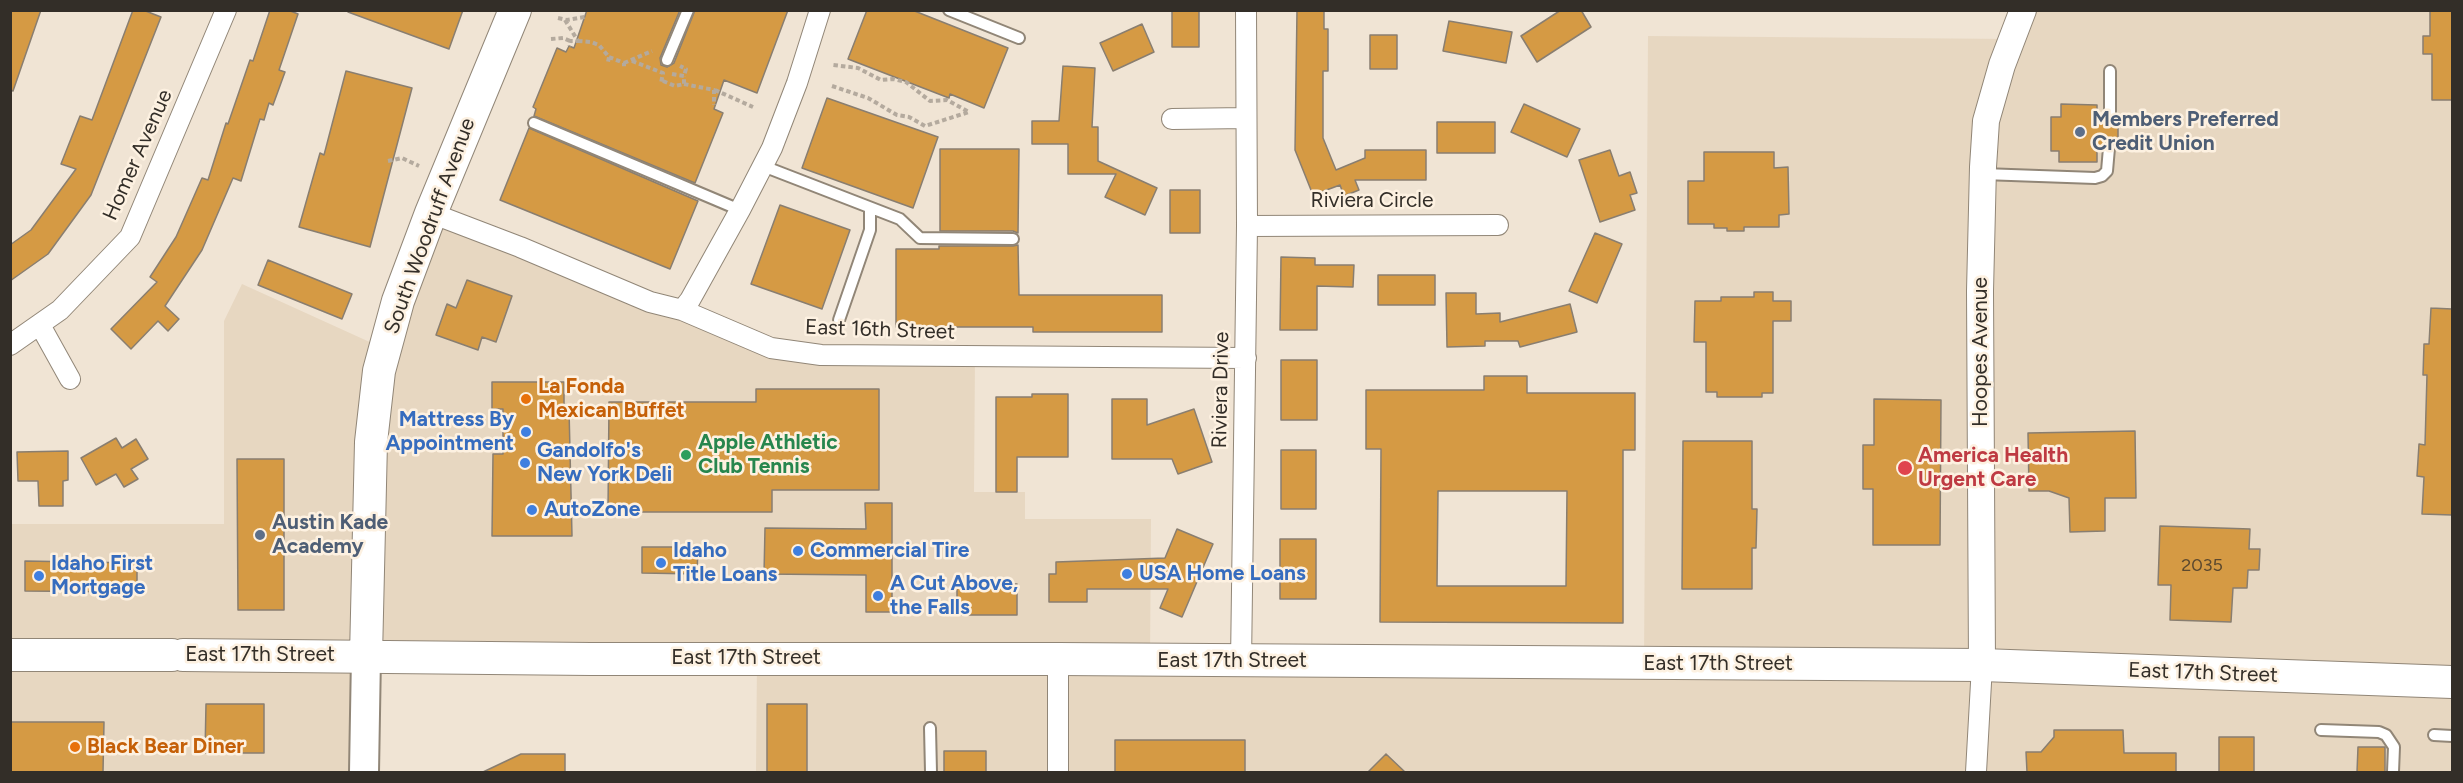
<!DOCTYPE html>
<html>
<head>
<meta charset="utf-8">
<style>
	body { margin:0 }
	#map { position:relative; width:2463px; height:783px; overflow:hidden; background:#f0e4d4; font-family:Figtree,sans-serif }
	canvas { display:block }
	.frame { position:absolute; inset:0; border:12px solid #332e28; pointer-events:none }
</style>
</head>
<body>
<div id="map">
<canvas width="2463" height="783"></canvas>
<div class="frame"></div>
</div>
<script>
const context = document.querySelector('canvas').getContext('2d');
context.lineJoin = 'round';
function paint(path, color) {
  context.fillStyle = color;
  context.fill(path, 'evenodd');
}
function shape(rows) {
  const path = new Path2D();
  for (const r of rows) {
    path.moveTo(r[0], r[1]);
    for (let i = 2; i < r.length; i += 2) path.lineTo(r[i], r[i + 1]);
  }
  return path;
}
function strokePath(path, color, width, dash) {
  context.strokeStyle = color;
  context.lineWidth = width;
  context.lineCap = dash ? 'butt' : 'round';
  context.setLineDash(dash || []);
  context.stroke(path);
}
function write(font, color, halo, rows, align = 'center') {
  context.font = font + ' Figtree,sans-serif';
  context.lineWidth = 5;
  context.setLineDash([]);
  context.textBaseline = 'middle';
  context.strokeStyle = halo;
  context.fillStyle = color;
  for (const [text, x, y, turn = 0] of rows) {
    context.save();
    context.translate(x, y);
    context.rotate((+turn || 0) * Math.PI / 180);
    context.textAlign = isNaN(turn) ? turn : align;
    if (halo) context.strokeText(text, 0, 0);
    context.fillText(text, 0, 0);
    context.restore();
  }
}
paint(shape([
	[2023,11,2452,11,2452,772,756,772,757,659,366,656,364,772,11,772,11,524,224,524,224,321,242,284,385,349,431,213,771,348,975,357,974,492,1025,492,1025,519,1151,519,1150,660,1644,663,1648,36,2012,39]
]), '#e7d7c1');
const building = shape([
	[10,10,41,10,13,91,10,90,10,10],
	[133,10,143,10,161,17,91,195,48,254,10,281,10,245,31,230,76,169,61,164,80,116,92,120,133,10],
	[270,10,288,10,298,14,279,70,285,72,273,105,269,103,264,120,260,119,241,181,233,178,202,250,165,306,179,319,168,331,158,321,131,349,111,329,157,282,150,277,176,237,202,178,208,180,226,123,228,124,250,60,253,61,270,10],
	[348,10,463,10,449,49,348,12,348,10],
	[587,10,680,10,660,58,661,65,667,67,674,63,695,10,788,10,757,93,724,80,714,109,723,113,695,183,534,116,536,109,533,107,557,48,566,52,569,46,574,48,587,10],
	[867,10,912,10,1008,48,984,108,950,94,949,98,848,59,867,10],
	[1172,10,1199,10,1199,47,1172,47,1172,10],
	[1297,10,1324,10,1324,29,1328,29,1328,71,1323,71,1323,138,1336,170,1365,158,1365,150,1426,150,1426,180,1355,180,1359,190,1344,196,1340,185,1313,195,1295,150,1297,10],
	[1561,10,1581,10,1591,27,1537,62,1521,36,1561,10],
	[2430,10,2452,10,2452,100,2432,100,2432,54,2423,54,2423,36,2430,36,2430,10],
	[1449,21,1512,32,1506,63,1443,51,1449,21],
	[1142,24,1154,52,1113,71,1100,43,1142,24],
	[1370,35,1397,35,1397,69,1370,69,1370,35],
	[1063,66,1095,68,1092,127,1098,127,1098,161,1157,188,1145,215,1105,197,1116,174,1068,174,1068,144,1032,144,1032,121,1059,121,1063,66],
	[346,71,412,88,370,247,299,227,320,153,324,155,346,71],
	[827,98,938,137,913,208,802,168,827,98],
	[1524,104,1580,129,1567,157,1511,132,1524,104],
	[2061,104,2097,105,2097,118,2103,118,2109,125,2114,124,2118,118,2118,148,2113,142,2106,141,2102,148,2097,148,2097,162,2059,162,2059,151,2051,151,2051,117,2061,117,2061,104],
	[1437,122,1495,122,1495,153,1437,153,1437,122],
	[529,128,698,201,670,269,500,200,529,128],
	[940,149,1019,149,1018,233,1013,231,940,231,940,149],
	[1610,150,1619,176,1630,172,1637,193,1630,195,1635,210,1600,222,1579,160,1610,150],
	[1704,152,1774,152,1774,168,1788,167,1789,214,1779,215,1779,227,1744,227,1744,231,1727,231,1727,228,1714,228,1714,224,1688,224,1688,181,1704,181,1704,152],
	[1170,190,1200,190,1200,233,1170,233,1170,190],
	[780,205,850,230,822,309,751,284,780,205],
	[1595,233,1622,244,1597,303,1569,291,1595,233],
	[1018,245,1019,295,1162,295,1162,332,1033,332,1033,327,896,327,896,249,939,249,939,246,1013,246,1018,245],
	[1281,257,1315,258,1315,265,1354,265,1353,287,1317,286,1317,330,1280,330,1281,257],
	[268,260,352,294,342,319,258,285,268,260],
	[1378,275,1435,275,1435,305,1378,305,1378,275],
	[467,280,512,296,496,342,482,337,478,350,436,335,447,304,456,308,467,280],
	[1754,292,1773,292,1773,301,1791,301,1791,321,1773,321,1773,393,1762,393,1762,397,1717,397,1717,392,1706,392,1706,342,1694,342,1695,301,1721,301,1721,297,1754,297,1754,292],
	[1446,293,1476,293,1476,314,1500,313,1500,322,1570,304,1577,332,1520,347,1518,341,1485,341,1485,346,1447,347,1446,293],
	[2431,308,2452,309,2452,515,2422,514,2424,477,2417,476,2419,444,2425,445,2427,375,2423,375,2424,344,2429,344,2431,308],
	[1281,360,1317,360,1317,420,1281,420,1281,360],
	[1484,376,1527,376,1527,393,1635,393,1635,450,1623,450,1623,623,1380,622,1381,449,1366,449,1366,390,1484,390,1484,376],
	[1438,491,1567,491,1566,586,1437,586,1438,491],
	[492,382,564,382,564,409,569,409,572,536,492,536,493,454,503,454,503,409,492,409,492,382],
	[756,389,879,389,879,490,772,490,772,512,608,512,609,402,756,402,756,389],
	[1032,394,1068,394,1068,457,1017,457,1017,492,996,492,996,397,1032,397,1032,394],
	[1112,399,1147,399,1147,425,1194,409,1212,462,1178,474,1172,459,1112,459,1112,399],
	[1874,399,1941,400,1940,545,1873,545,1873,489,1863,489,1863,445,1874,445,1874,399],
	[2135,431,2136,498,2105,498,2105,531,2070,532,2069,498,2049,491,2029,491,2028,433,2135,431],
	[116,438,122,448,136,439,148,459,131,469,138,479,124,487,116,474,96,485,81,458,116,438],
	[1683,441,1752,441,1752,509,1757,509,1756,548,1752,548,1752,589,1682,589,1683,441],
	[1281,450,1316,450,1316,509,1281,509,1281,450],
	[68,451,68,480,63,481,63,506,39,506,38,481,18,481,17,452,68,451],
	[237,459,284,459,284,610,238,610,237,459],
	[865,503,892,503,892,612,866,612,866,575,764,574,765,528,866,529,865,503],
	[2160,526,2250,529,2249,549,2260,549,2259,570,2248,570,2247,588,2233,588,2231,622,2170,620,2171,585,2158,585,2160,526],
	[1177,529,1213,544,1182,617,1160,608,1168,589,1087,589,1087,602,1049,602,1049,574,1056,574,1056,562,1165,558,1177,529],
	[1280,539,1316,539,1316,599,1280,599,1280,539],
	[642,547,698,547,697,574,642,573,642,547],
	[25,561,137,563,137,592,25,591,25,561],
	[957,584,1017,584,1017,615,957,615,957,584],
	[206,704,264,704,264,753,205,753,206,704],
	[767,704,807,704,807,772,767,772,767,704],
	[10,722,104,722,103,772,10,772,10,722],
	[2054,730,2123,730,2124,753,2176,753,2176,772,2027,772,2026,752,2041,752,2054,737,2054,730],
	[2219,737,2254,737,2254,772,2219,772,2219,737],
	[1115,740,1245,740,1245,772,1115,772,1115,740],
	[2358,747,2385,747,2385,772,2357,772,2358,747],
	[944,751,986,751,986,772,944,772,944,751],
	[521,754,565,754,565,772,483,772,521,754],
	[1386,754,1405,772,1368,772,1386,754]
]);
paint(building, '#d59a44');
strokePath(building, '#897e70', 1.5);
const service = shape([
	[949,10,1019,38],
	[667,60,688,10],
	[2110,118,2110,71],
	[534,123,740,210],
	[763,166,900,219,920,238,1013,239],
	[1983,174,2095,178,2102,176,2107,171,2109,148],
	[839,320,870,230,870,208],
	[930,728,931,772],
	[2321,730,2379,732,2386,735,2394,747,2393,772],
	[2434,735,2452,736]
]);
const minor = shape([
	[1172,119,1246,118],
	[431,213,520,247,650,302,682,310,771,348,821,355,1246,358],
	[1247,226,1498,225],
	[682,310,690,300,740,210,772,148,797,83,820,10],
	[40,325,70,379],
	[10,345,60,310,130,237,226,10],
	[1058,659,1058,772],
	[1241,662,1247,226,1246,10],
	[1976,772,1982,665]
]);
const tertiary = shape([
	[1982,665,1980,291,1983,167,1986,121,2002,65,2023,10]
]);
const secondary = shape([
	[364,772,366,656]
]);
const primary = shape([
	[10,655,172,655],
	[183,655,591,659,1058,659,1982,665,2452,682],
	[366,656,371,442,379,371,398,301,431,213,515,10]
]);
strokePath(service, '#918677', 14);
strokePath(minor, '#918677', 22);
strokePath(tertiary, '#918677', 28);
strokePath(secondary, '#918677', 32);
strokePath(primary, '#918677', 34);
strokePath(shape([
	[558,18,567,20,585,17],
	[565,20,578,41,570,41,569,46],
	[551,39,563,38,570,41],
	[578,41,591,42,599,45,609,57,608,62],
	[609,57,624,63,624,68],
	[632,61,663,73,661,83],
	[624,63,652,51],
	[672,74,684,76,686,69,680,66],
	[663,81,675,86,684,84,684,76],
	[684,84,714,90,714,105],
	[832,86,868,98,897,115,909,117,925,126,969,112,947,100,930,101,906,82,893,79,881,80,858,68,833,65],
	[715,90,753,107],
	[388,161,402,158,419,166]
]), '#b4aa9e', 4, [4.5, 3]);
strokePath(service, '#fff', 10);
strokePath(minor, '#fff', 20);
strokePath(tertiary, '#fff', 26);
strokePath(secondary, '#fff', 28);
strokePath(primary, '#fff', 32);
for (const [x, y, r, color] of [
	[2080,132,6,"#5c6f8a"],
	[526,399,6,"#e8710a"],
	[526,432,6,"#3f7fe0"],
	[686,455,6,"#2e9e5b"],
	[525,463,6,"#3f7fe0"],
	[1905,468,8,"#e0444e"],
	[532,510,6,"#3f7fe0"],
	[260,535,6,"#5c6f8a"],
	[798,551,6,"#3f7fe0"],
	[661,563,6,"#3f7fe0"],
	[1127,574,6,"#3f7fe0"],
	[39,576,6,"#3f7fe0"],
	[878,596,6,"#3f7fe0"],
	[75,747,6,"#e8710a"]
]) {
  const dot = new Path2D();
  dot.arc(x, y, r, 0, 2 * Math.PI);
  context.fillStyle = color;
  context.fill(dot);
  strokePath(dot, '#fdf1e1', 2);
}
write('18px', '#5c492f', null, [
	["2035",2202,566]
]);
write('bold 21px', '#4e5e75', '#fdf1e1', [
	["Members Preferred",2092,120],
	["Credit Union",2092,144],
	["Austin Kade",272,523],
	["Academy",272,547]
], 'left');
write('21px', '#332e28', '#fdf1e1', [
	["Homer Avenue",138,155,-66],
	["Riviera Circle",1372,201],
	["South Woodruff Avenue",430,226,-70],
	["East 16th Street",880,330,2],
	["Hoopes Avenue",1981,352,-90],
	["Riviera Drive",1221,390,-89],
	["East 17th Street",260,655],
	["East 17th Street",746,658],
	["East 17th Street",1232,661],
	["East 17th Street",1718,664],
	["East 17th Street",2203,673,2]
]);
write('bold 21px', '#c56008', '#fdf1e1', [
	["La Fonda",538,387],
	["Mexican Buffet",538,411],
	["Black Bear Diner",87,747]
], 'left');
write('bold 21px', '#366cbe', '#fdf1e1', [
	["Mattress By",514,420,"right"],
	["Appointment",514,444,"right"],
	["Gandolfo's",537,451],
	["New York Deli",537,475],
	["AutoZone",544,510],
	["Idaho",673,551],
	["Title Loans",673,575],
	["Commercial Tire",810,551],
	["Idaho First",51,564],
	["Mortgage",51,588],
	["USA Home Loans",1139,574],
	["A Cut Above,",890,584],
	["the Falls",890,608]
], 'left');
write('bold 21px', '#27864d', '#fdf1e1', [
	["Apple Athletic",698,443],
	["Club Tennis",698,467]
], 'left');
write('bold 21px', '#be3a42', '#fdf1e1', [
	["America Health",1918,456],
	["Urgent Care",1918,480]
], 'left');
</script>
</body>
</html>
